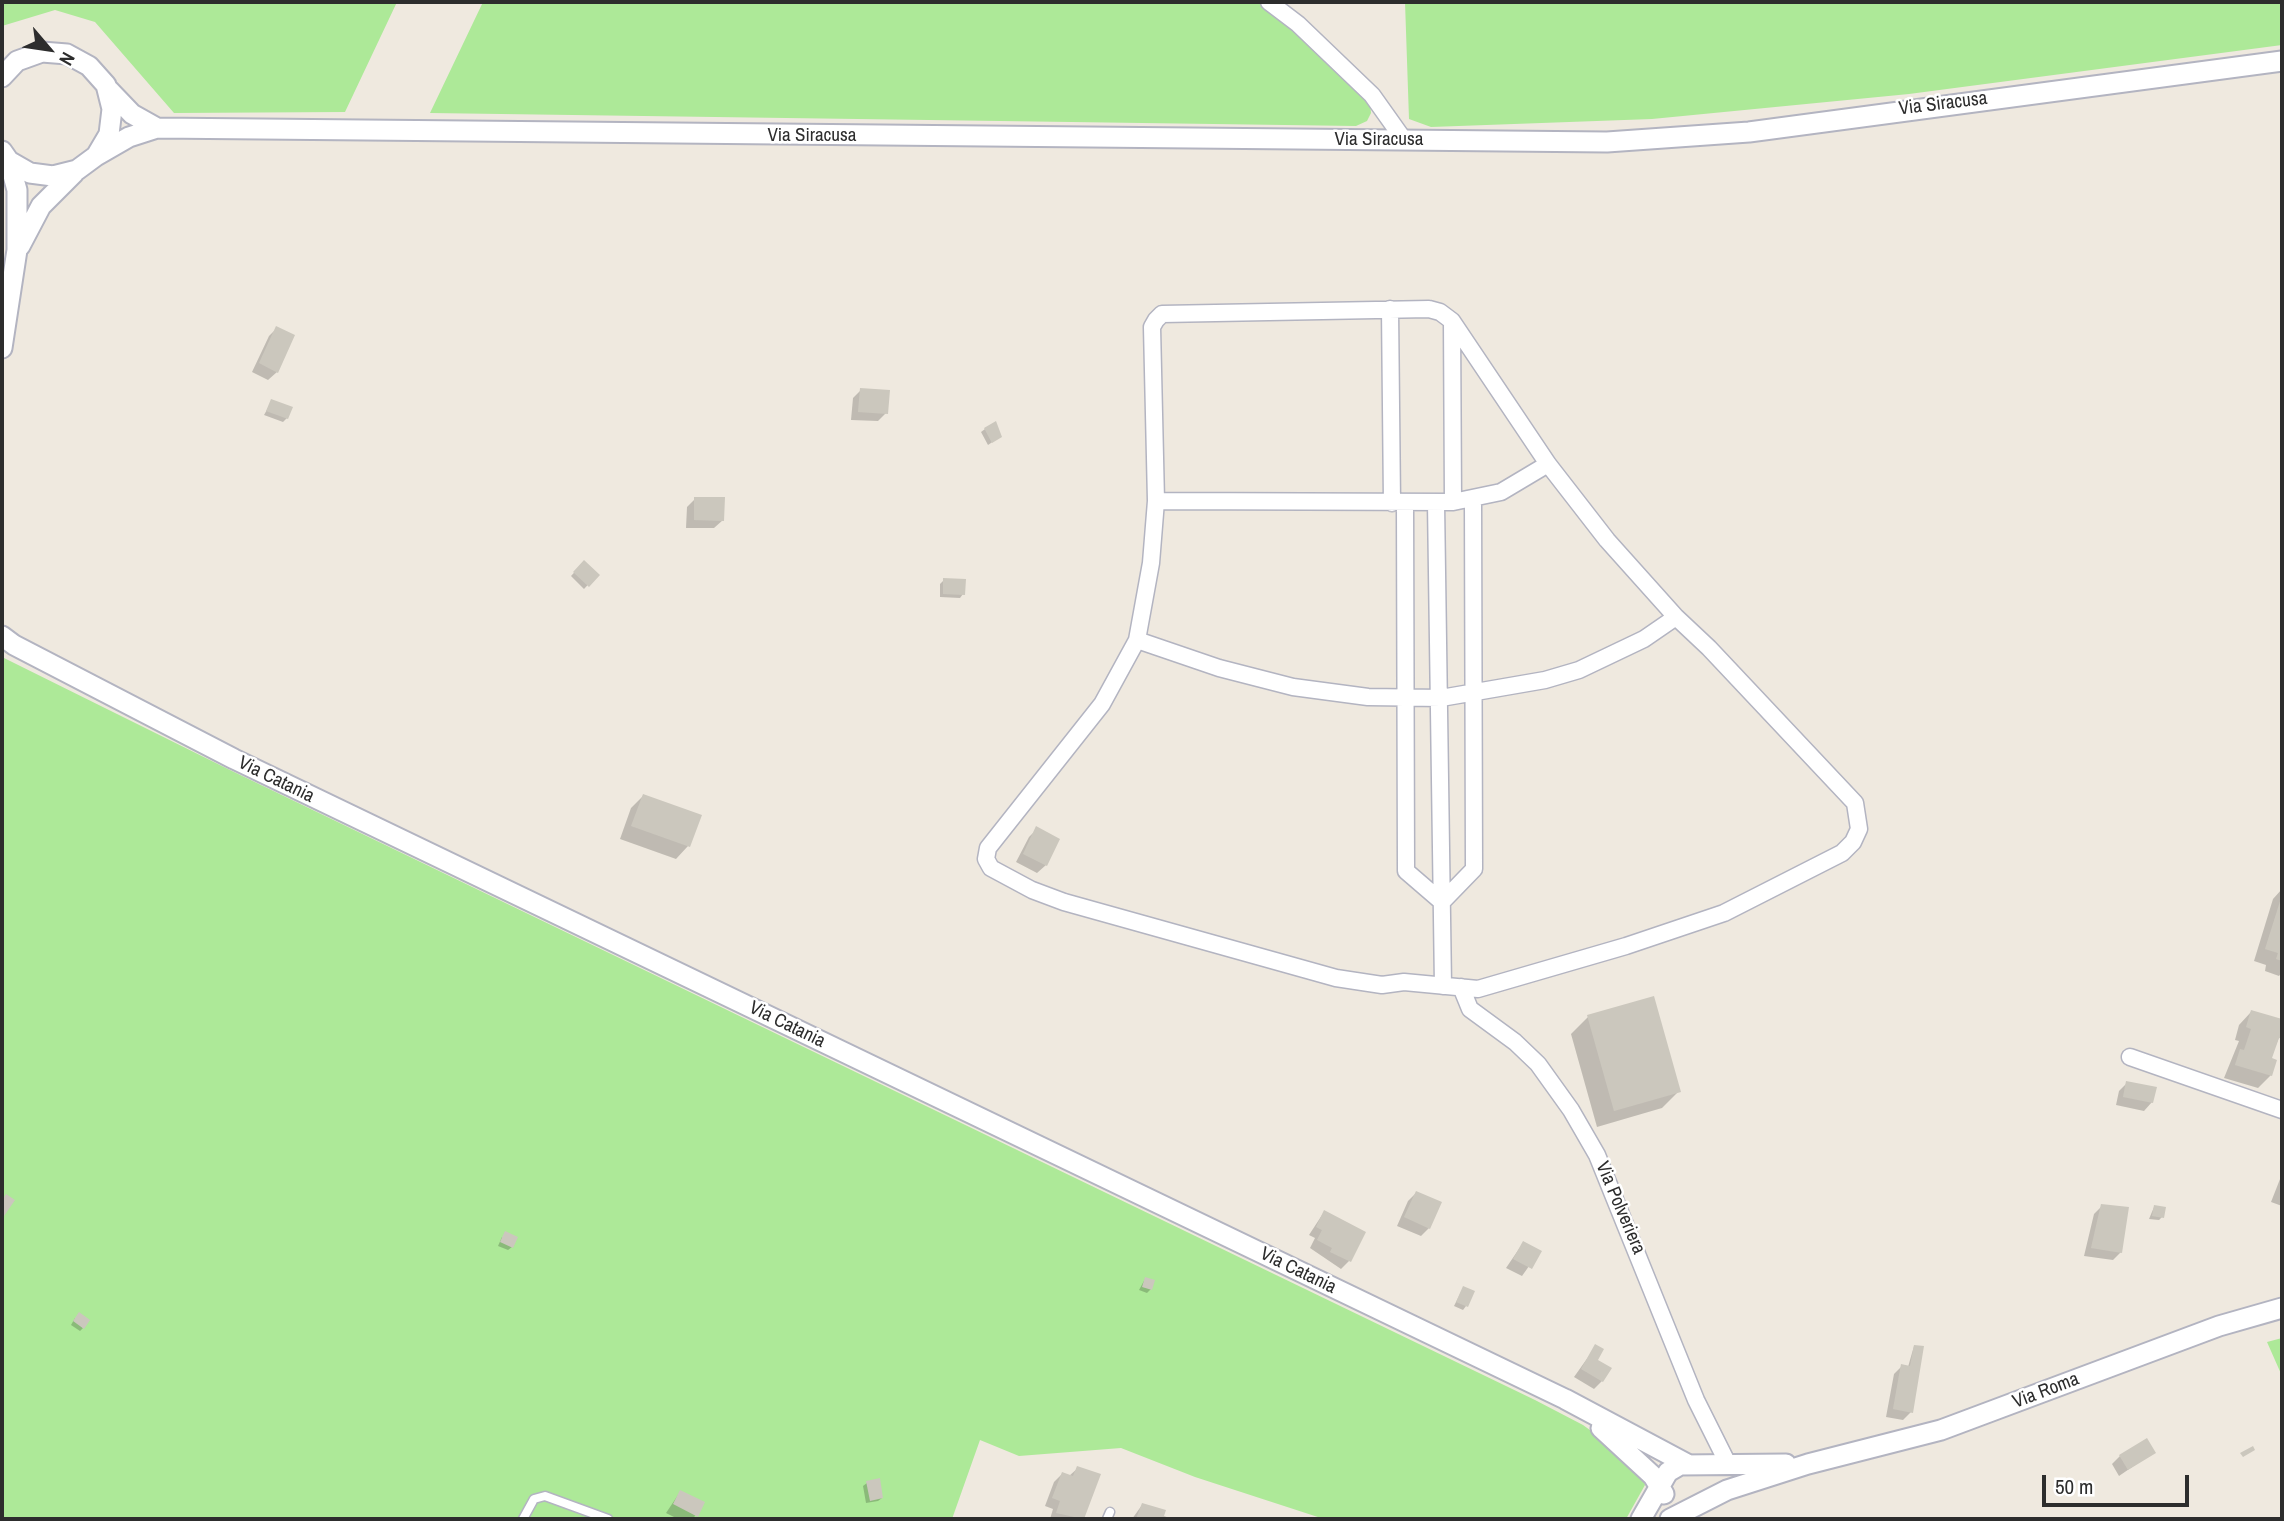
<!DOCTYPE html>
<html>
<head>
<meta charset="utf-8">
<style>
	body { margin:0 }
	#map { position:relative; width:2284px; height:1521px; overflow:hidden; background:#efe9df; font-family:"Archivo Narrow",sans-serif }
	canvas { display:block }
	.frame { position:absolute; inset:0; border:4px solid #2d2d2d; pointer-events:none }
	.north { position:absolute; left:14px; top:14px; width:70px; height:70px; -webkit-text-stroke:5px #fff; paint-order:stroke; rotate:119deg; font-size:19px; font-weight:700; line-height:28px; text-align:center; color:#2d2d2d }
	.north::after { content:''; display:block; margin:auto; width:24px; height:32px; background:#2d2d2d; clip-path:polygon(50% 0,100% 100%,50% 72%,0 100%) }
	.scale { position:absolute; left:2042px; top:1475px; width:147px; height:32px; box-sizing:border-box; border:4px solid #2d2d2d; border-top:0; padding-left:9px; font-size:21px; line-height:24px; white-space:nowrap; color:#2d2d2d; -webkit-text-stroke:5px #fff; paint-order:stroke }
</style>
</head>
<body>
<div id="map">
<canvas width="2284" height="1521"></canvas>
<div class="frame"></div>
<div class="north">N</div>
<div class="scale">50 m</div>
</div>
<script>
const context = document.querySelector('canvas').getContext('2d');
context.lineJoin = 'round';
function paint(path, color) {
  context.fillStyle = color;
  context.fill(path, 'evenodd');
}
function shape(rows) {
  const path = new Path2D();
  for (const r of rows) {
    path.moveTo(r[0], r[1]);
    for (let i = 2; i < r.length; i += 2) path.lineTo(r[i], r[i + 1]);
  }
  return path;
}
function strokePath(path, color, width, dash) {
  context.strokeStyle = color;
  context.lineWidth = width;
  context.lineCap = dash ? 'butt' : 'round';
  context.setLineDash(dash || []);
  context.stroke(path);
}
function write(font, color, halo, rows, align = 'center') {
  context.font = font + ' "Archivo Narrow",sans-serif';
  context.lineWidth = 5;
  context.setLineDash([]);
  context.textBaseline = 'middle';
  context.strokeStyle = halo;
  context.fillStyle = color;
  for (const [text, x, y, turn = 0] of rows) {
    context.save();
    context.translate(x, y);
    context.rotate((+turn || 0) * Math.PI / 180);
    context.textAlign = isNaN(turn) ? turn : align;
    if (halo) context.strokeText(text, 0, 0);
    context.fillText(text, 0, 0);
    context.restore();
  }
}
paint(shape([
	[2,2,397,2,345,112,174,113,95,22,55,10,2,26],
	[483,2,1258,2,1292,28,1370,103,1371,113,1367,121,1356,126,430,113],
	[1405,2,2282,2,2282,45,1909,94,1652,119,1431,127,1409,119],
	[2,657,232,771,1535,1400,1583,1425,1616,1449,1644,1478,1645,1485,1626,1519,1324,1519,1195,1477,1121,1448,1019,1456,980,1440,952,1519,2,1519],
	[2282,1338,2282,1376,2267,1342]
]), '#ade998');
paint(shape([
	[277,328,277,372,268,380,252,372,269,336],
	[861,390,886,413,878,421,851,420,853,398],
	[272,401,287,418,283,422,264,415],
	[985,429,1000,437,988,445,981,432],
	[695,499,723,520,714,528,686,528,687,507],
	[584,562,597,575,584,589,571,576],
	[944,580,963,594,960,598,940,597,940,584],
	[643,796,688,846,676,859,620,839,631,808],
	[1037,829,1046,865,1037,873,1016,862,1029,837],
	[2282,889,2282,972,2279,976,2265,971,2266,965,2254,961,2273,899],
	[2251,1012,2282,1021,2282,1030,2270,1060,2271,1075,2258,1088,2224,1078,2239,1041,2235,1040,2239,1025],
	[1588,1017,1679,1091,1662,1108,1597,1127,1571,1034],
	[2127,1083,2152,1102,2144,1111,2116,1105,2119,1091],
	[2282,1174,2282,1206,2271,1202],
	[1416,1193,1429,1228,1421,1236,1397,1226,1408,1201],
	[2102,1206,2121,1252,2113,1260,2084,1256,2094,1214],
	[2154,1207,2162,1217,2159,1220,2149,1219],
	[1324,1212,1364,1233,1349,1261,1341,1269,1310,1248,1315,1238,1309,1235],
	[502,1237,512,1247,508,1250,498,1246],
	[1523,1243,1539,1252,1522,1276,1506,1268],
	[1145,1279,1151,1289,1147,1293,1139,1290],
	[1463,1288,1466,1306,1463,1310,1454,1306],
	[75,1318,83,1328,80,1331,71,1325],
	[1596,1346,1595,1361,1602,1381,1594,1389,1574,1377],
	[1914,1346,1911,1412,1903,1420,1886,1417,1894,1374,1902,1366,1908,1367],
	[2154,1452,2119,1476,2112,1464,2120,1456],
	[1078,1468,1098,1476,1082,1519,1050,1519,1053,1509,1045,1506,1054,1482,1062,1474,1069,1476],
	[867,1483,882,1498,878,1501,866,1503,863,1486],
	[680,1492,703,1503,693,1519,678,1519,666,1513],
	[1142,1505,1162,1517,1168,1519,1132,1519]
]), '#0003');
paint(shape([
	[276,326,295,335,278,373,259,363],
	[860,388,890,390,888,414,858,412],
	[271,399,293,407,288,419,266,411],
	[996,421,1002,437,992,443,984,428],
	[694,497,725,497,724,521,694,520],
	[584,560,600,575,589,587,573,572],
	[943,578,966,579,965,595,943,594],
	[643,794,702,815,690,847,631,826],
	[1036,826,1060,839,1047,866,1023,854],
	[2282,895,2282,961,2276,959,2278,953,2265,949],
	[1654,996,1681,1092,1614,1111,1587,1015],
	[2251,1010,2282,1019,2282,1039,2279,1038,2272,1058,2277,1060,2272,1076,2235,1065,2240,1049,2244,1050,2251,1029,2246,1027],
	[2126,1081,2157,1087,2153,1103,2123,1097],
	[1416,1191,1442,1202,1430,1229,1404,1217],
	[6,1194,15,1200,2,1219,2,1200],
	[2101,1204,2129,1207,2122,1253,2091,1248],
	[2154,1205,2166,1207,2164,1218,2152,1216],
	[1324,1210,1366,1232,1351,1262,1330,1252,1332,1248,1317,1240,1322,1230,1316,1227],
	[505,1231,518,1237,513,1248,500,1242],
	[1523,1241,1542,1251,1532,1269,1513,1259],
	[1145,1277,1155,1280,1152,1290,1142,1287],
	[1463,1286,1475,1291,1468,1307,1456,1302],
	[79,1312,90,1320,84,1329,73,1321],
	[1595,1344,1604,1349,1598,1360,1612,1368,1603,1382,1581,1369],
	[1914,1345,1924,1346,1913,1413,1893,1409,1901,1364,1910,1366],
	[2147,1438,2156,1453,2128,1470,2119,1455],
	[2253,1446,2255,1450,2243,1457,2240,1453],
	[1077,1466,1101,1474,1084,1519,1056,1513,1060,1501,1052,1498,1062,1472,1073,1476],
	[880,1478,883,1498,870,1501,866,1481],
	[680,1490,705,1502,698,1517,673,1504],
	[1142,1503,1166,1510,1164,1516,1172,1519,1136,1519]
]), '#cbc7bd');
const service = shape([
	[523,1519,534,1499,545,1496,608,1519],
	[1107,1519,1110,1512]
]);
const minor = shape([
	[1269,2,1298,24,1372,95,1404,140],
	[1390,309,1392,503],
	[1429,309,1440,312,1452,321,1548,464,1607,540,1676,617,1709,648,1855,803,1859,829,1853,842,1842,853,1724,913,1626,946,1478,989,1404,982,1382,985,1336,978,1064,902,1032,890,991,868,986,859,988,848,1102,704,1137,640,1151,563,1156,501,1152,327,1156,320,1162,314,1429,309],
	[1452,321,1453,502],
	[1156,501,1453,502,1501,492,1548,464],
	[1405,503,1406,871,1442,902,1474,869,1473,500],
	[1436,503,1443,986],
	[1137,640,1219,668,1293,687,1368,697,1441,698,1545,680,1579,670,1644,639,1676,617],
	[1461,987,1470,1009,1515,1042,1538,1064,1571,1110,1597,1155,1696,1400,1728,1464],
	[2130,1057,2282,1110]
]);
const tertiary = shape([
	[2,77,17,61,42,52,67,54,89,66,106,85,112,109,109,134,96,156,77,170,53,176,30,173,9,161,2,151],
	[109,90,132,114,157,128],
	[96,156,129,137,157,128,1607,142,1749,132,2282,61],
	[20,246,41,206,74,173],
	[2,348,17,250,17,190,9,161],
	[2,636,14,645,234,759,1565,1399,1687,1464],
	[1601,1428,1653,1476,1664,1494],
	[1641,1519,1668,1472,1680,1465,1786,1464],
	[1670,1519,1727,1490,1808,1464,1941,1430,2219,1326,2282,1308]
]);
strokePath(service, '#b3b4c1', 11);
strokePath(minor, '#b3b4c1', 19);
strokePath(tertiary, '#b3b4c1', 23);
strokePath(service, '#fff', 8);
strokePath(minor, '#fff', 16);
strokePath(tertiary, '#fff', 19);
write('19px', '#2d2d2d', '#fff', [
	["Via Siracusa",1943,104,-7],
	["Via Siracusa",812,136],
	["Via Siracusa",1379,140],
	["Via Catania",276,780,26],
	["Via Catania",787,1025,26],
	["Via Polveriera",1620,1208,67],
	["Via Catania",1298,1271,26],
	["Via Roma",2046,1391,-21]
]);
</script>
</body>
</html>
